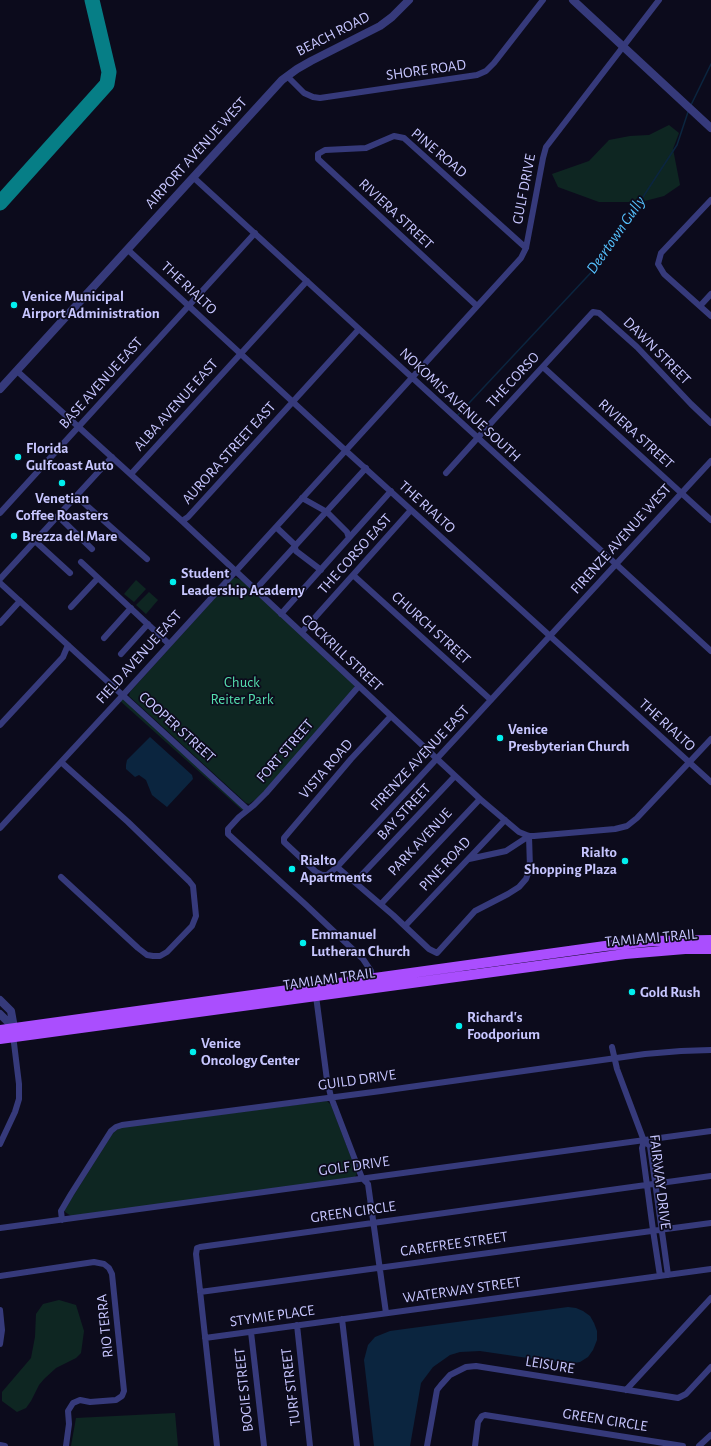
<!DOCTYPE html>
<html>
<head>
<meta charset="utf-8">
<style>
	body { margin:0 }
	canvas { display:block; background:#0c0b1c }
</style>
</head>
<body>
<canvas width="711" height="1446"></canvas>
<script>
const context = document.querySelector('canvas').getContext('2d');
context.lineJoin = 'round';
function paint(path, color) {
  context.fillStyle = color;
  context.fill(path, 'evenodd');
}
function shape(rows) {
  const path = new Path2D();
  for (const r of rows) {
    path.moveTo(r[0], r[1]);
    for (let i = 2; i < r.length; i += 2) path.lineTo(r[i], r[i + 1]);
  }
  return path;
}
function strokePath(path, color, width, dash) {
  context.strokeStyle = color;
  context.lineWidth = width;
  context.lineCap = dash ? 'butt' : 'round';
  context.setLineDash(dash || []);
  context.stroke(path);
}
function write(font, color, halo, rows, align = 'center') {
  context.font = font + ' "Alegreya Sans",sans-serif';
  context.lineWidth = 3.5;
  context.setLineDash([]);
  context.textBaseline = 'middle';
  context.strokeStyle = halo;
  context.fillStyle = color;
  for (const [text, x, y, turn = 0] of rows) {
    context.save();
    context.translate(x, y);
    context.rotate((+turn || 0) * Math.PI / 180);
    context.textAlign = isNaN(turn) ? turn : align;
    if (halo) context.strokeText(text, 0, 0);
    context.fillText(text, 0, 0);
    context.restore();
  }
}
paint(shape([
	[669,125,679,133,673,149,680,185,664,196,641,202,599,202,558,187,552,174,589,161,609,140,630,136,649,135],
	[233,578,236,578,242,580,354,684,354,690,259,797,249,804,246,803,129,696,130,692],
	[136,580,146,589,134,602,124,594],
	[149,592,158,600,146,614,136,605],
	[127,692,127,697,248,806,243,811,118,699],
	[327,1101,331,1105,357,1173,355,1177,353,1178,71,1216,65,1212,65,1209,113,1133,121,1127],
	[59,1300,76,1305,84,1331,81,1353,76,1358,56,1368,44,1379,39,1385,31,1401,26,1408,17,1412,2,1401,2,1392,31,1358,35,1337,36,1314,43,1304],
	[175,1413,178,1446,71,1446,76,1418]
]), '#0e2622');
paint(shape([
	[150,737,192,775,193,779,167,807,152,795,146,780,139,775,135,777,126,769,126,765,127,760],
	[568,1307,576,1308,583,1311,590,1316,594,1323,597,1331,597,1340,593,1350,588,1357,580,1362,569,1364,480,1351,460,1352,450,1355,433,1367,421,1383,410,1446,374,1446,364,1360,368,1345,375,1337,390,1331]
]), '#0b253f');
strokePath(shape([
	[691,105,711,64],
	[456,417,599,264,677,145,688,112]
]), '#0b253f', 1.5);
strokePath(shape([
	[0,203,107,84,109,72,92,0]
]), '#067e86', 15);
strokePath(shape([
	[287,76,304,93,313,97,320,98,477,75,486,71,494,63,543,0],
	[193,177,711,651],
	[711,200,661,253,658,264,664,274,711,316],
	[127,249,345,450,711,782],
	[477,306,318,159,318,154,325,150,366,148,394,136,404,138,526,248],
	[700,306,711,294],
	[543,367,711,520],
	[17,371,182,521,480,799,519,832,529,836,534,836,615,829,627,826,637,818,711,739],
	[446,473,491,423,593,312,599,313,637,347,691,404,711,423],
	[131,474,307,281],
	[76,496,147,559],
	[302,498,327,512,347,532,349,538],
	[0,513,255,233],
	[58,516,92,549],
	[182,521,188,517,359,329],
	[276,527,294,544,296,551,321,570],
	[35,541,70,573],
	[81,562,169,644],
	[353,575,491,700],
	[0,579,112,457],
	[0,583,247,809],
	[255,590,366,468],
	[71,607,98,578],
	[281,614,391,491],
	[0,623,20,601],
	[302,632,411,510],
	[104,638,131,608],
	[121,654,148,624],
	[359,686,266,793,254,805,239,817,228,829,228,834,306,905,363,959,371,971,372,981],
	[391,716,351,759,284,838,284,842,316,872,322,875,327,875,337,867,711,461],
	[0,725,63,657,68,645],
	[0,828,123,695,521,258,526,248,543,158,546,147,659,0],
	[469,859,506,851,529,836],
	[337,867,393,915,429,949,437,953,475,911,508,894,519,887,526,879,530,868,529,836],
	[61,877,138,948,147,955,153,956,160,956,167,952,192,926,196,916,193,886,189,881,128,822,61,762],
	[355,882,455,776],
	[381,904,480,799],
	[405,926,505,820],
	[316,996,327,1080,331,1097,362,1178,368,1184,386,1313],
	[612,1047,617,1069,644,1141,642,1148,653,1230,660,1276],
	[644,1141,650,1146,668,1275],
	[0,1144,15,1112,19,1099,19,1084,13,1035],
	[62,1220,61,1211,71,1194,111,1131,116,1127,122,1125,381,1091,645,1054,681,1051,711,1050],
	[0,1228,711,1131],
	[0,1276,94,1262,104,1264,109,1268,112,1274,124,1391,122,1396,116,1400,90,1402,80,1400,73,1403,68,1411,69,1424,66,1446],
	[200,1292,711,1223],
	[0,1310,2,1330,0,1344],
	[342,1319,357,1446],
	[297,1325,310,1446],
	[251,1332,264,1446],
	[205,1338,711,1269],
	[626,1390,711,1298],
	[0,1445,5,1446],
	[217,1446,196,1254,197,1248,200,1247,711,1176],
	[427,1446,437,1390,441,1385,450,1375,466,1367,476,1366,678,1398,686,1394,711,1367],
	[475,1446,478,1422,482,1416,485,1415,683,1446],
	[699,1446,711,1435]
]), '#363a7b', 6);
strokePath(shape([
	[573,0,711,128],
	[0,389,282,80,297,69,311,61,380,26,392,17,409,0],
	[0,1000,11,1011,14,1028],
	[0,1014,14,1028]
]), '#363a7b', 8);
strokePath(shape([
	[0,1030,605,946,653,941,711,940],
	[0,1039,625,954,685,949,711,949]
]), '#aa4efe', 10);
for (const [x, y, r, color] of [
	[14,305,4,"#01f0ef"],
	[18,457,4,"#01f0ef"],
	[62,483,4,"#01f0ef"],
	[14,536,4,"#01f0ef"],
	[173,582,4,"#01f0ef"],
	[500,738,4,"#01f0ef"],
	[625,861,4,"#01f0ef"],
	[292,869,4,"#01f0ef"],
	[303,943,4,"#01f0ef"],
	[632,992,4,"#01f0ef"],
	[459,1026,4,"#01f0ef"],
	[193,1052,4,"#01f0ef"]
]) {
  const dot = new Path2D();
  dot.arc(x, y, r, 0, 2 * Math.PI);
  context.fillStyle = color;
  context.fill(dot);
  strokePath(dot, '#0c0b1c', 1.5);
}
write('15px', '#c7c6ff', '#0c0b1c', [
	["BEACH ROAD",333,34,-27],
	["SHORE ROAD",426,70,-8],
	["AIRPORT AVENUE WEST",196,153,-48],
	["PINE ROAD",439,153,40],
	["GULF DRIVE",524,189,-79],
	["RIVIERA STREET",396,214,43],
	["THE RIALTO",189,288,43],
	["DAWN STREET",657,351,45],
	["THE CORSO",513,380,-47],
	["BASE AVENUE EAST",101,383,-48],
	["ALBA AVENUE EAST",176,405,-48],
	["NOKOMIS AVENUE SOUTH",460,405,43],
	["RIVIERA STREET",636,434,42],
	["AURORA STREET EAST",229,453,-48],
	["THE RIALTO",427,507,42],
	["FIRENZE AVENUE WEST",621,539,-48],
	["THE CORSO EAST",355,554,-48],
	["CHURCH STREET",431,628,42],
	["COCKRILL STREET",342,653,43],
	["FIELD AVENUE EAST",139,657,-48],
	["THE RIALTO",667,725,42],
	["COOPER STREET",177,727,42],
	["FORT STREET",285,751,-49],
	["FIRENZE AVENUE EAST",420,758,-47],
	["VISTA ROAD",326,769,-49],
	["BAY STREET",404,812,-47],
	["PARK AVENUE",420,842,-47],
	["PINE ROAD",445,864,-47],
	["TAMIAMI TRAIL",651,938,-5],
	["TAMIAMI TRAIL",329,979,-8],
	["GUILD DRIVE",357,1080,-8],
	["GOLF DRIVE",354,1166,-8],
	["FAIRWAY DRIVE",660,1182,83],
	["GREEN CIRCLE",353,1212,-8],
	["CAREFREE STREET",454,1244,-8],
	["WATERWAY STREET",462,1290,-8],
	["STYMIE PLACE",272,1316,-8],
	["RIO TERRA",105,1326,-96],
	["LEISURE",550,1365,9],
	["TURF STREET",291,1387,-97],
	["BOGIE STREET",244,1390,-96],
	["GREEN CIRCLE",605,1420,9]
]);
write('bold 15px', '#c7c6ff', '#0c0b1c', [
	["Venice Municipal",22,296],
	["Airport Administration",22,313],
	["Florida",26,448],
	["Gulfcoast Auto",26,465],
	["Venetian",62,498,"center"],
	["Coffee Roasters",62,515,"center"],
	["Brezza del Mare",22,536],
	["Student",181,573],
	["Leadership Academy",181,590],
	["Venice",508,729],
	["Presbyterian Church",508,746],
	["Rialto",617,852,"right"],
	["Shopping Plaza",617,869,"right"],
	["Rialto",300,860],
	["Apartments",300,877],
	["Emmanuel",311,934],
	["Lutheran Church",311,951],
	["Gold Rush",640,992],
	["Richard's",467,1017],
	["Foodporium",467,1034],
	["Venice",201,1043],
	["Oncology Center",201,1060]
], 'left');
write('15px', '#54ddad', '#0c0b1c', [
	["Chuck",242,682],
	["Reiter Park",242,699]
]);
write('italic 16px', '#55c1fe', '#0c0b1c', [
	["Deertown Gully",616,235,-55]
]);
</script>
</body>
</html>
